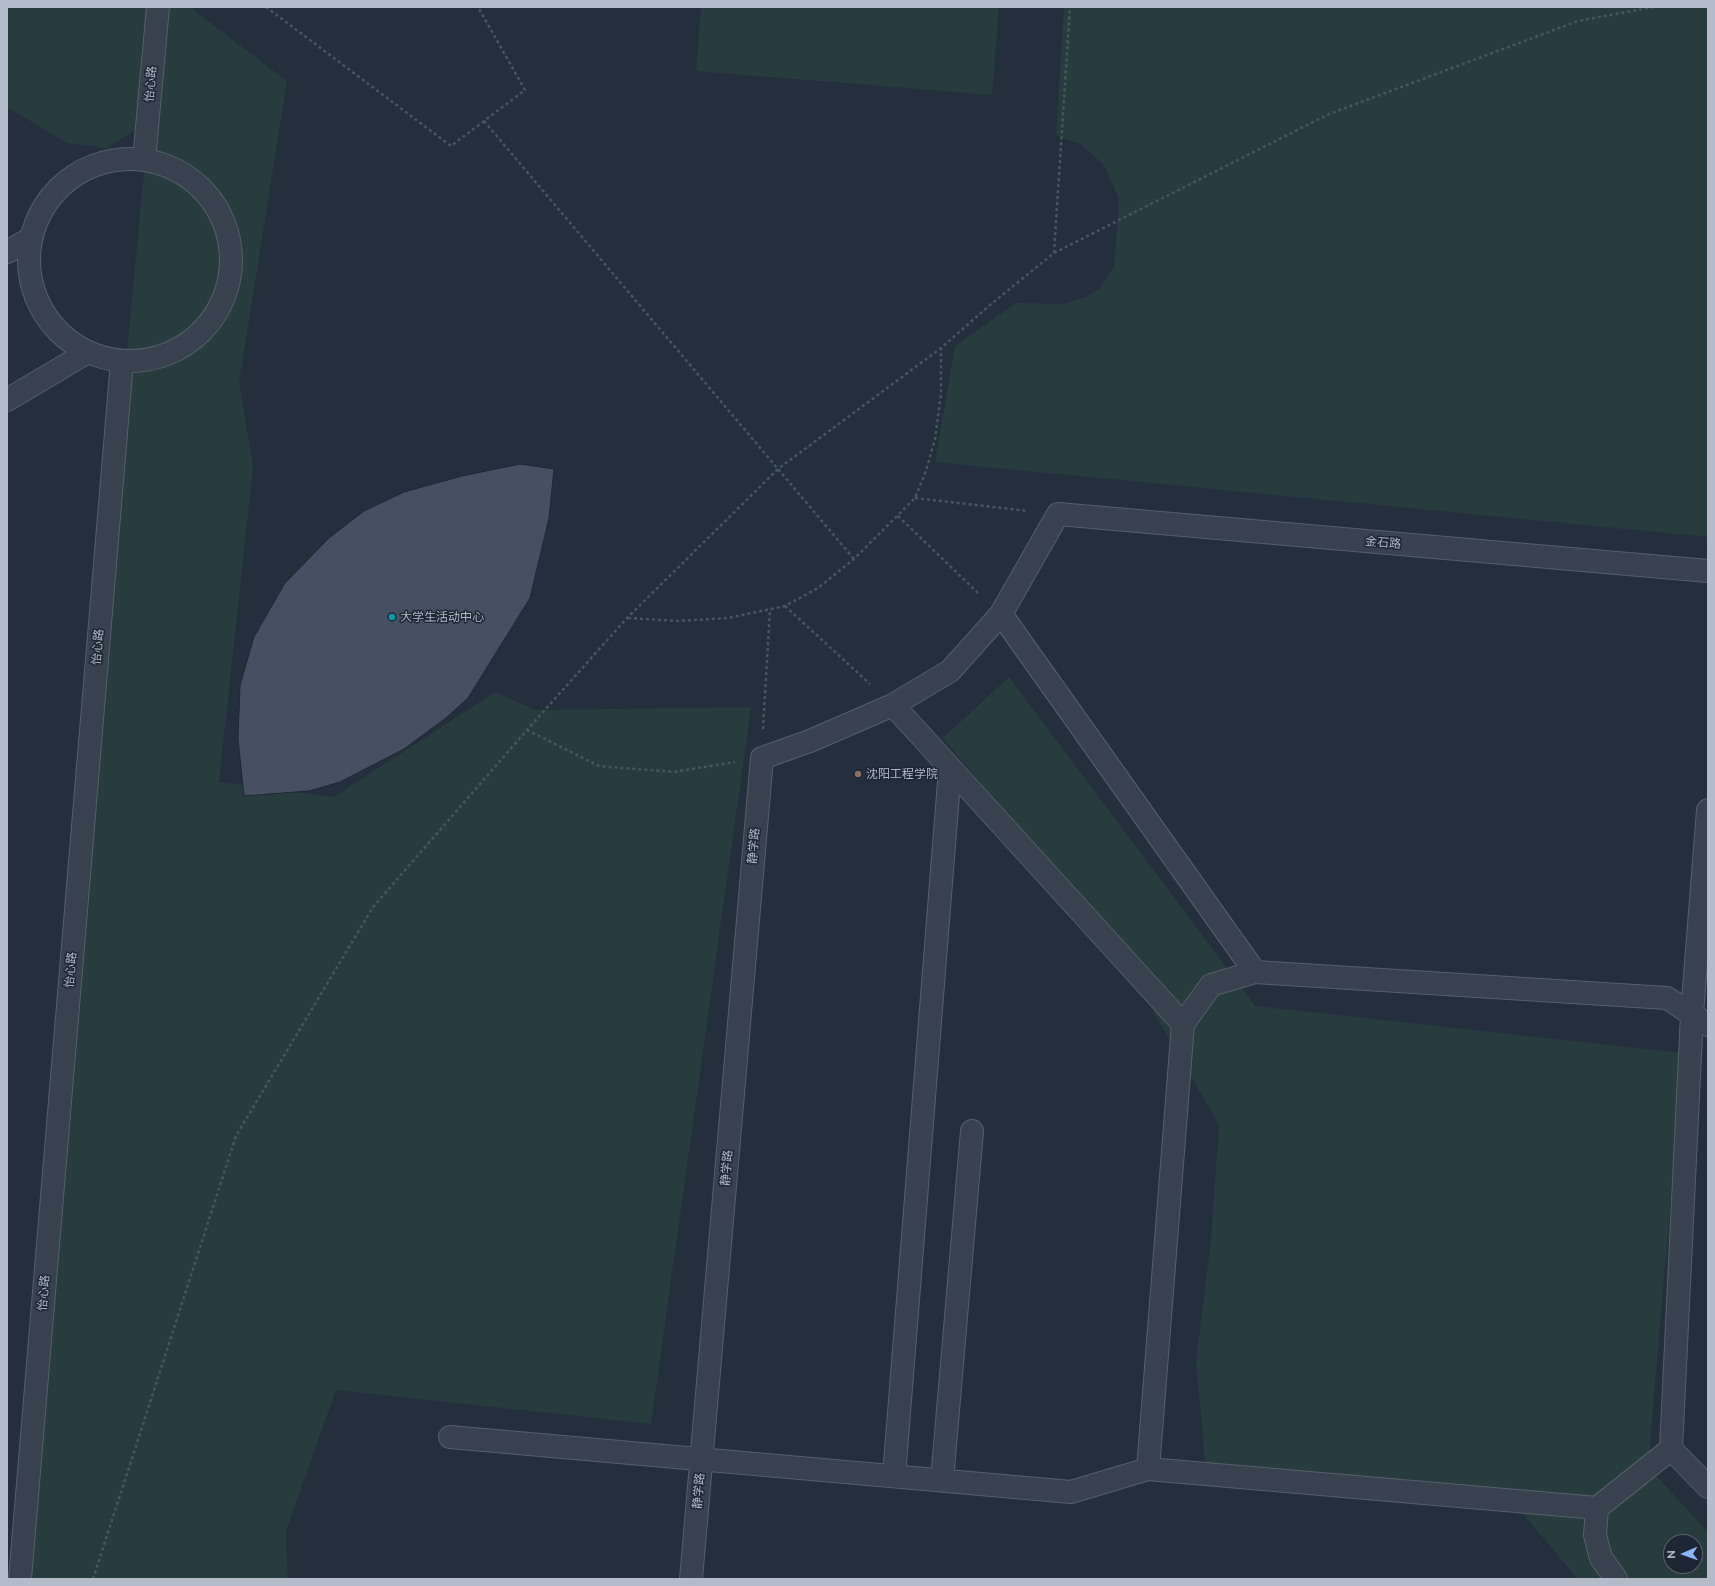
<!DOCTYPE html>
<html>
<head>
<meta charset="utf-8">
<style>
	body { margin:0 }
	#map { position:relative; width:1715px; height:1586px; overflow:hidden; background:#242f3e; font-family:Raleway,sans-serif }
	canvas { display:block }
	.frame { position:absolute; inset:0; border:8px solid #b4bcc9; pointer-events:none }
	.north { position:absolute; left:1663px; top:1534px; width:40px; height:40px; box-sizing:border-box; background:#1d2633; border:1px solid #59626f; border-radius:50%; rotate:268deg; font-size:11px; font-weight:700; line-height:16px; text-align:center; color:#b4bcc9 }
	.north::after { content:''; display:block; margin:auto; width:14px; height:18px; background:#8ab4f8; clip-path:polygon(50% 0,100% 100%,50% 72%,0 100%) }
</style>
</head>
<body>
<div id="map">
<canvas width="1715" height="1586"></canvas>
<div class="frame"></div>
<div class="north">N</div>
</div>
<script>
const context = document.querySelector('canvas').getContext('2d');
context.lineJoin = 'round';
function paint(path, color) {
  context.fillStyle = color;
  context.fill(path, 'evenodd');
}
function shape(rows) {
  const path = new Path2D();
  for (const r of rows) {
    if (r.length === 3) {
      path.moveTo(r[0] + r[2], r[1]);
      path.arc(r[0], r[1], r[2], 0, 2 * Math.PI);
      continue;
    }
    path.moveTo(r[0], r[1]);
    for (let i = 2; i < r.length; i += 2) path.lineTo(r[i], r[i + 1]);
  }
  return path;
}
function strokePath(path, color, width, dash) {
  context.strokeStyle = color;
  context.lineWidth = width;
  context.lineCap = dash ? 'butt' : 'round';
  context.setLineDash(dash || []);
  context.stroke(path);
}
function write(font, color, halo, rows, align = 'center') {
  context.font = font + ' Raleway,"Noto Sans SC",sans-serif';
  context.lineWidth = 3;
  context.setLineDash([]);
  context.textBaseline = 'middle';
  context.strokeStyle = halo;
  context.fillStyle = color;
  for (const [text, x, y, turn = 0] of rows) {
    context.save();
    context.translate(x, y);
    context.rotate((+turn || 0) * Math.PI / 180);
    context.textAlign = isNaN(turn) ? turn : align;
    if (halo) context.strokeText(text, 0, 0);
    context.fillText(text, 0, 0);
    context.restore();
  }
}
paint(shape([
	[7,7,150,7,137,129,107,148,67,143,7,107],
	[160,7,189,7,287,81,239,383,253,467,219,782,334,797,495,692,535,710,751,707,651,1424,336,1390,286,1531,288,1579,9,1579],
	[701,7,999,7,992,95,696,71],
	[1064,7,1708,7,1708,537,935,462,955,346,1016,303,1064,304,1086,297,1099,289,1114,267,1119,199,1104,165,1082,145,1056,135],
	[1009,677,1255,1006,1683,1053,1648,1467,1708,1532,1708,1579,1578,1579,1501,1488,1206,1471,1196,1361,1211,1240,1219,1125,1114,943,943,738],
	[1671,1542,1695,1542,1695,1566,1671,1566]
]), '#263c3f');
const building = shape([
	[520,464,554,469,549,518,530,598,468,698,446,718,404,749,340,782,309,791,244,796,238,739,240,685,254,637,285,583,329,538,364,511,404,492,462,476,520,464]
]);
paint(building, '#455162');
strokePath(building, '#1f2835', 1);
const minor = shape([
	[130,260,101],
	[144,160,158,7],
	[7,252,30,239],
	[7,400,88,352],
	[1001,614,1255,972],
	[893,705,1183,1024],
	[450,1437,1071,1492,1148,1469,1597,1508,1671,1449,1692,1014,1708,810],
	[1671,1449,1708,1487],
	[1148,1469,1183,1024,1211,985,1255,972,1667,998,1708,1025],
	[894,1476,950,769],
	[942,1480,972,1131],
	[1597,1508,1595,1535,1601,1558,1616,1579],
	[20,1579,122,361],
	[691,1579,762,758,810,741,893,705,950,671,1001,614,1058,514,1708,571]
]);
strokePath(minor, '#565f6c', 24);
strokePath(shape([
	[266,7,451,146,525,90,478,7],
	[484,121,854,559],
	[1054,253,1070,7],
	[915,498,1028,511],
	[898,516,980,595],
	[785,606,870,684],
	[628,618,678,621,728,618,785,606,818,588,854,559,915,498,926,471,935,439,941,394,941,348],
	[763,729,770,609],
	[527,730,599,766,674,772,735,762],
	[93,1579,236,1136,373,907,527,730,627,618,778,469,941,348,990,305,1054,253,1329,114,1578,21,1654,7]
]), '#44595c', 2.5, [3, 3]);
strokePath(minor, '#38414e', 22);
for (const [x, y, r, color] of [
	[392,617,4,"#0f9aa8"],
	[858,774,4,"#8d6e63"]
]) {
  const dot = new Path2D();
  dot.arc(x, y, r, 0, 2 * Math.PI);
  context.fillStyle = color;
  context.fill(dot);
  strokePath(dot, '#1d2633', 1.5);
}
write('12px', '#b4bcc9', '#1d2633', [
	["怡心路",151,84,-85],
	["金石路",1383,543,5],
	["怡心路",98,647,-85],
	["静学路",754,846,-85],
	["怡心路",71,970,-85],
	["静学路",727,1168,-85],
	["怡心路",44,1293,-85],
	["静学路",699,1491,-85]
]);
write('12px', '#b4bcc9', '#1d2633', [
	["大学生活动中心",400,617],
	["沈阳工程学院",866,774]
], 'left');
</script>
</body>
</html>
